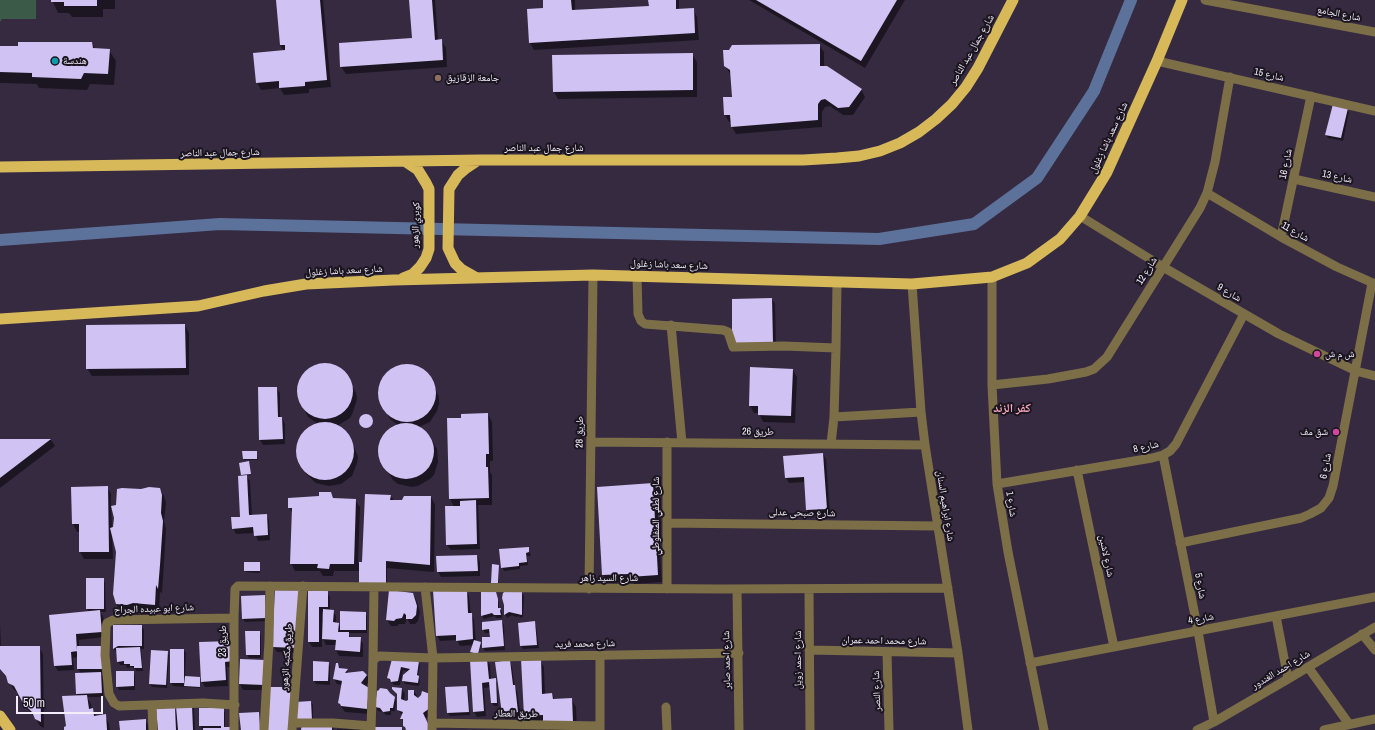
<!DOCTYPE html>
<html>
<head>
<meta charset="utf-8">
<style>
	body { margin:0 }
	#map { position:relative; width:1375px; height:730px; overflow:hidden; background:#362a41; font-family:"Archivo Narrow",sans-serif }
	canvas { display:block }
	.scale { position:absolute; left:16px; top:696px; width:87px; height:18px; box-sizing:border-box; border:2px solid #f4edfc; border-top:0; padding-left:5px; font-size:12px; line-height:14px; white-space:nowrap; color:#f4edfc; -webkit-text-stroke:3px #1a151f; paint-order:stroke }
</style>
</head>
<body>
<div id="map">
<canvas width="1375" height="730"></canvas>
<div class="scale">50 m</div>
</div>
<script>
const context = document.querySelector('canvas').getContext('2d');
context.lineJoin = 'round';
function paint(path, color) {
  context.fillStyle = color;
  context.fill(path, 'evenodd');
}
function shape(rows) {
  const path = new Path2D();
  for (const r of rows) {
    if (r.length === 3) {
      path.moveTo(r[0] + r[2], r[1]);
      path.arc(r[0], r[1], r[2], 0, 2 * Math.PI);
      continue;
    }
    path.moveTo(r[0], r[1]);
    for (let i = 2; i < r.length; i += 2) path.lineTo(r[i], r[i + 1]);
  }
  return path;
}
function strokePath(path, color, width, dash) {
  context.strokeStyle = color;
  context.lineWidth = width;
  context.lineCap = dash ? 'butt' : 'round';
  context.setLineDash(dash || []);
  context.stroke(path);
}
function write(font, color, halo, rows, align = 'center') {
  context.font = font + ' "Archivo Narrow","Noto Naskh Arabic",sans-serif';
  context.lineWidth = 4;
  context.setLineDash([]);
  context.textBaseline = 'middle';
  context.strokeStyle = halo;
  context.fillStyle = color;
  for (const [text, x, y, turn = 0] of rows) {
    context.save();
    context.translate(x, y);
    context.rotate((+turn || 0) * Math.PI / 180);
    context.textAlign = isNaN(turn) ? turn : align;
    if (halo) context.strokeText(text, 0, 0);
    context.fillText(text, 0, 0);
    context.restore();
  }
}
paint(shape([
	[0,0,36,0,36,19,2,19,0,22]
]), '#3b5a47');
paint(shape([
	[52,0,115,0,115,9,103,9,103,17,72,17,69,13,58,13],
	[277,0,323,0,331,87,309,89,309,93,284,95,280,88,261,90,257,82,284,51,280,45],
	[410,0,435,0,438,40,441,40,446,48,447,67,346,74,341,67,413,39],
	[544,0,575,0,575,11,650,7,649,0,679,0,679,10,693,9,697,17,699,40,534,50,530,43,544,9],
	[749,0,905,0,865,68],
	[92,43,95,49,109,50,116,61,114,85,90,84,87,90,39,88,37,84,0,83,0,47],
	[819,45,824,52,824,67,861,89,865,97,853,115,843,115,830,106,825,107,822,112,822,127,736,134,732,127,731,122,729,122,725,115,733,97,731,75,725,66],
	[692,54,697,62,697,97,558,99,554,92,553,56],
	[1347,109,1349,112,1343,141,1328,138,1326,135],
	[772,299,775,304,776,348,733,300],
	[185,325,189,333,189,375,92,376,87,368],
	[322,364,328,364,340,369,345,373,356,393,357,399,353,412,350,418,337,426,349,436,353,444,358,457,357,463,352,476,341,484,329,486,316,483,306,474,297,453,297,447,302,434,307,429,318,424,308,417,298,397,297,391,301,378,309,369],
	[411,366,418,368,429,376,439,397,439,404,437,411,430,422,419,427,429,435,437,449,438,462,434,475,430,479,418,486,412,487,398,484,393,480,380,461,379,455,380,442,388,431,398,425,390,419,380,399,380,387,382,380,391,370,398,367],
	[793,370,797,377,795,423,763,422,759,413,754,413,750,406],
	[276,388,280,393,280,418,282,418,285,424,285,444,263,445,260,440],
	[488,414,492,422,493,461,490,461,490,472,492,475,492,505,478,505,480,549,451,550,447,545,454,507,450,499],
	[367,421,6],
	[0,440,51,440,55,446,0,488],
	[243,452,256,452,258,460,244,460],
	[823,454,826,459,830,514,810,515,807,510,805,482,789,483,786,478],
	[249,463,251,475,246,476,250,481,252,516,266,515,269,520,270,540,258,541,255,533,236,534,233,528,241,518,242,475],
	[652,484,656,492,662,582,634,584,632,581,608,582,603,575,598,488],
	[107,487,111,494,111,507,117,505,141,490,160,489,164,496,166,503,164,521,166,529,162,594,160,591,159,612,137,610,131,612,121,611,116,604,117,552,112,535,113,559,84,559,80,552,80,532,77,532,73,524,72,488],
	[111,507,115,518,114,528,112,529],
	[331,493,334,499,355,500,360,507,358,563,364,563,391,496,394,501,403,501,431,497,435,505,434,572,387,568,387,586,360,571,334,571,333,576,323,576,320,571,295,571,291,563,293,514,289,507],
	[528,548,531,556,527,556,528,565,520,566,520,569,504,571,502,567],
	[477,556,480,562,480,576,441,577,438,572],
	[259,563,260,573,246,572,245,571],
	[499,566,499,584,493,584,492,582],
	[103,579,105,583,106,612,100,612,103,616,105,637,79,640,79,647,103,647,105,673,100,673,103,677,103,697,87,697,91,704,92,709,97,717,105,716,109,723,110,730,65,730,78,697,77,694,76,674,81,674,78,669,78,657,73,658,74,670,58,671,55,666,89,612,87,609],
	[276,590,300,653,277,652,273,646],
	[434,591,466,591,469,596,471,614,474,619,476,642,481,645,478,655,472,652,474,645,460,646,457,640,440,641,437,636],
	[309,592,327,592,330,597,330,611,333,611,336,616,336,624,338,624,341,628,365,613,367,616,367,633,348,633,351,638,360,638,363,644,363,657,339,656,336,650,336,645,326,645,322,637,322,647,312,647,309,642],
	[322,612,324,612,324,619,322,619],
	[495,593,499,603,499,609,502,612,502,618,496,618,495,616,484,619,482,616],
	[522,593,524,596,523,617,520,618,519,616,516,617,512,615,507,618,505,614],
	[413,594,416,599,420,612,418,621,415,624,410,624,407,618,405,624,399,624,397,626,391,626,387,620],
	[264,596,266,599,267,621,245,622,243,619],
	[0,622,1,647,39,647,43,654,44,728,40,726,35,717,29,711,19,694,14,690,0,668],
	[502,622,504,625,505,650,485,651,483,647,491,638,491,633,485,633,483,629],
	[534,623,536,626,539,648,523,649,521,646],
	[114,626,142,626,144,630,144,649,141,649,143,671,137,671,132,667,127,668,126,665,120,665,118,662,117,651,116,652,114,649],
	[259,632,261,635,261,658,249,658,247,655],
	[231,642,235,667,227,667,228,686,205,687,200,679,200,688,173,686,171,683,171,650,184,650,186,653,185,677,200,678,202,681],
	[167,652,169,655,167,688,152,687,150,684],
	[241,660,267,690,243,690,240,684],
	[393,660,418,662,420,665,418,677,420,680,419,686,405,684,403,681,408,672,403,670,400,685,394,685,388,678],
	[487,660,490,665,491,680,495,679,497,683,498,706,494,706,492,703,491,687,484,688,486,716,477,717,474,712],
	[540,660,544,667,545,695,552,694,555,700,571,699,576,707,577,729,549,730,544,722,529,723,525,716],
	[509,661,512,667,515,687,517,691,521,717,506,719,503,714],
	[328,663,330,666,330,685,316,684,314,681],
	[338,664,341,669,347,670,349,674,367,675,370,681,365,687,370,714,345,712,342,708,339,703,342,685,337,684,334,679],
	[133,672,135,676,135,690,119,690,117,686],
	[466,687,468,690,470,715,450,716,448,713,446,688],
	[393,689,402,689,405,694,404,701,406,702,409,700,414,691,417,696,417,700,432,713,425,719,406,730,402,719,403,716,398,710,398,696],
	[394,697,396,701,395,711,391,711,391,715,386,715,383,712,378,711,376,707],
	[311,702,313,705,313,723,332,727,334,730,302,730],
	[192,706,194,709,195,730,159,730,174,708,178,715],
	[200,709,223,709,225,713,225,728,202,729,200,726],
	[145,720,148,725,148,730,121,730],
	[337,729,362,730,337,730]
]), '#0007');
strokePath(shape([
	[0,240,220,224,879,239,974,224,1037,178,1094,91,1131,0]
]), '#5c729b', 12);
paint(shape([
	[51,0,97,0,97,6,64,6,64,2,51,2],
	[276,0,320,0,327,80,305,82,305,86,279,88,279,81,256,83,253,53,285,50,285,45,280,45],
	[409,0,432,0,435,40,442,39,443,60,340,67,339,43,412,38],
	[543,0,571,0,572,10,649,6,648,0,676,0,676,9,694,8,695,33,529,43,527,9,543,8],
	[756,0,897,0,861,61],
	[18,42,92,42,93,48,110,49,108,74,84,73,81,79,32,77,32,73,0,72,0,46,18,46],
	[820,44,820,66,827,66,862,89,849,107,838,108,825,99,821,100,818,104,818,120,731,127,730,115,724,115,723,97,732,97,730,70,724,66,723,50,729,50,732,45],
	[693,53,693,90,553,92,552,55],
	[1333,104,1348,108,1341,138,1325,135],
	[772,298,773,343,732,344,732,299],
	[185,324,186,368,86,369,86,325],
	[325,391,28],
	[407,393,29],
	[750,367,793,369,791,416,758,415,758,406,749,406],
	[258,387,277,387,278,417,282,417,283,439,259,440],
	[488,413,489,454,486,454,486,467,488,467,489,498,449,499,447,418,461,418,461,414],
	[366,421,7],
	[325,451,29],
	[406,451,28],
	[0,439,51,439,0,478],
	[242,451,257,451,257,459,243,459],
	[823,453,827,509,806,510,804,477,785,478,783,456],
	[249,461,251,474,241,475,239,463],
	[247,475,249,515,267,514,268,535,254,536,253,527,232,529,231,517,240,517,238,476],
	[653,483,658,575,629,577,629,574,602,575,597,487],
	[108,486,109,552,79,552,79,524,72,524,71,487],
	[149,487,160,488,162,495,161,513,163,521,160,565,158,589,156,585,155,605,133,603,127,605,116,604,113,594,116,552,110,528,113,527,114,518,111,506,116,505,117,489,122,488,141,489],
	[319,492,331,492,333,498,356,499,354,564,330,564,329,569,317,568,318,564,290,564,292,508,288,508,288,498,319,496],
	[365,494,391,495,390,500,402,500,404,496,431,496,430,565,386,561,386,583,359,583,359,562,362,562],
	[476,500,477,544,446,545,445,506,460,506,460,501],
	[529,547,529,552,526,553,527,562,519,563,519,566,501,568,499,549],
	[477,555,478,571,437,572,436,556],
	[244,562,260,562,260,571,244,571],
	[492,564,499,565,498,583,491,583],
	[86,578,104,578,104,609,86,609],
	[275,589,300,590,297,648,272,647],
	[389,590,413,593,417,606,416,615,412,619,406,619,406,615,404,613,402,618,396,619,394,621,386,620],
	[433,590,467,590,468,613,472,613,473,639,456,641,456,635,436,636],
	[507,590,522,592,522,615,509,612,504,615,504,605,502,598,503,593],
	[308,591,328,591,328,607,319,607,319,642,308,642],
	[481,592,496,592,498,599,498,608,501,608,500,611,501,615,494,615,492,613,481,616],
	[265,595,266,618,242,619,241,596],
	[323,609,334,610,333,622,339,623,338,632,349,632,349,637,361,637,360,652,335,650,336,640,322,639],
	[100,610,102,632,76,634,77,651,71,652,72,665,54,666,49,615],
	[340,611,366,612,366,630,340,630],
	[502,620,504,646,482,648,482,637,490,637,489,629,482,630,482,622],
	[535,621,537,645,520,646,518,623],
	[113,625,142,625,142,646,118,646,113,649],
	[245,631,260,631,260,655,246,655],
	[474,640,481,642,478,654,470,652],
	[232,641,233,661,225,662,226,680,201,682,199,642],
	[0,646,40,646,41,722,35,719,32,712,23,703,14,686,8,683,6,676,0,669],
	[77,646,104,646,103,669,77,669],
	[140,647,142,668,134,668,134,666,130,666,130,664,124,664,124,661,117,662,116,648],
	[170,649,184,649,184,683,170,683],
	[151,650,168,651,166,685,149,684],
	[541,658,542,694,552,693,553,699,572,698,573,722,543,723,543,715,524,716,521,659],
	[240,659,265,660,264,685,239,684],
	[392,659,419,661,417,675,419,676,418,683,402,681,403,675,410,669,401,667,398,681,391,682,390,679,387,678],
	[487,659,489,679,496,678,497,703,491,703,489,682,482,683,484,711,473,712,470,660],
	[510,660,513,685,515,685,518,712,502,714,495,662],
	[313,661,329,662,328,681,313,681],
	[336,663,338,663,339,668,348,669,345,673,363,671,367,675,361,683,369,688,367,709,341,706,340,704,338,703,342,681,333,679],
	[116,671,134,671,134,686,116,687],
	[101,672,102,693,76,694,75,673],
	[185,676,200,677,200,687,184,686],
	[467,686,469,712,447,713,445,687],
	[268,687,291,687,290,730,267,730],
	[392,687,402,688,401,699,406,701,408,700,408,690,414,690,414,695,418,698,421,695,422,691,430,694,430,708,423,713,431,730,406,730,405,727,403,726,403,719,400,719,403,712,397,710,397,694,392,689],
	[380,688,387,689,390,693,395,697,393,708,390,708,390,711,383,712,380,708,375,707,377,691,379,690],
	[87,695,89,709,93,708,94,716,106,714,107,730,64,730,64,727,66,726,62,696],
	[311,701,312,720,296,721,295,702],
	[192,705,193,730,178,730,176,706],
	[175,707,176,730,158,730,156,709],
	[199,708,224,708,224,727,231,727,231,730,203,730,203,728,221,728,221,726,199,726],
	[259,712,260,730,241,730,239,713],
	[146,719,146,730,120,730,119,721],
	[302,724,332,726,332,730,301,730],
	[374,727,402,727,402,730,374,730]
]), '#d0c2f3');
strokePath(shape([
	[1205,0,1375,32],
	[1157,61,1375,111],
	[1294,179,1375,197],
	[1207,193,1281,237,1337,267,1375,284],
	[1080,216,1163,267,1279,334,1356,371,1375,376],
	[1281,237,1311,96],
	[637,276,638,314,641,321,645,324,723,330,728,332,733,347,784,346,836,348,834,417,831,444],
	[992,277,992,385,997,484,1008,552,1044,730],
	[912,284,921,412,925,445,958,653,968,730],
	[671,325,682,443],
	[836,348,837,283],
	[992,385,1048,379,1086,372,1094,369,1107,357,1200,208,1207,193,1215,162,1230,77],
	[834,417,921,412],
	[591,442,925,445],
	[1163,455,1198,631,1214,722],
	[1077,470,1114,647],
	[997,484,1152,458,1163,455,1170,451,1176,444,1244,314],
	[667,523,937,526],
	[1180,543,1301,518,1310,514,1321,508,1329,498,1333,486,1372,283],
	[425,587,433,658,432,730],
	[589,589,593,275],
	[667,589,667,442],
	[737,589,739,730],
	[809,589,810,730],
	[1276,616,1288,679],
	[234,618,113,620,107,623,106,627,105,655,109,694,114,703,119,706,203,703,235,705],
	[1362,634,1375,650],
	[809,650,958,653],
	[887,652,889,730],
	[373,662,374,587],
	[1030,663,1375,597],
	[1308,667,1349,724],
	[152,706,153,730],
	[666,707,667,730],
	[293,723,333,723,371,726],
	[433,723,600,726],
	[234,730,234,618,235,589,238,586,722,589,948,588],
	[264,730,269,641,270,586],
	[292,730,303,586],
	[371,730,373,662,375,658,380,656,433,658,739,653],
	[600,730,600,655],
	[1197,730,1214,722,1288,679,1375,627],
	[1324,730,1375,719]
]), '#7c6f48', 9);
strokePath(shape([
	[0,167,480,160,803,160,837,158,859,156,880,151,900,143,919,132,936,119,952,104,966,87,978,68,1013,0],
	[475,277,461,269,455,263,448,248,449,189,458,175,465,169,477,161],
	[403,278,413,274,420,267,426,258,429,249,429,189,426,183,418,170,406,162],
	[0,319,198,306,264,291,306,284,394,280,593,275,912,284,992,277,1027,263,1060,239,1080,216,1107,172,1157,61,1182,0],
	[0,716,10,730]
]), '#d7b95a', 11);
for (const [x, y, r, color] of [
	[55,61,4,"#0f9aa8"],
	[438,78,4,"#8d6e63"],
	[1317,354,4,"#d1479c"],
	[1336,432,4,"#d1479c"]
]) {
  const dot = new Path2D();
  dot.arc(x, y, r, 0, 2 * Math.PI);
  context.fillStyle = color;
  context.fill(dot);
  strokePath(dot, '#1a151f', 1.5);
}
write('10px', '#f4edfc', '#1a151f', [
	["شارع الجامع",1339,14,11],
	["شارع جمال عبد الناصر",972,50,-60],
	["شارع 15",1269,75,13],
	["شارع سعد باشا زغلول",1109,138,-65],
	["شارع جمال عبد الناصر",544,148],
	["شارع جمال عبد الناصر",220,153,-1],
	["شارع 16",1286,164,-78],
	["شارع 13",1337,177,12],
	["كوبري الزهور",416,225,-88],
	["شارع 11",1295,232,29],
	["شارع سعد باشا زغلول",669,265,2],
	["شارع سعد باشا زغلول",344,271,-3],
	["شارع 12",1147,271,-58],
	["شارع 9",1229,293,30],
	["طريق 28",580,432,-89],
	["طريق 26",758,432,1],
	["شارع 8",1146,447,-13],
	["شارع 6",1326,466,-79],
	["شارع 1",1011,504,81],
	["شارع ابراهيم السنان",945,506,81],
	["شارع صبحى عدلى",802,513,1],
	["شارع لطفي المنفلوطي",656,516,-90],
	["شارع لاشين",1106,556,78],
	["شارع السيد زاهر",609,578],
	["شارع 5",1200,586,79],
	["شارع ابو عبيده الجراح",154,609,-2],
	["شارع 4",1201,619,-11],
	["طريق 23",223,641,-90],
	["شارع محمد احمد عمران",884,641,1],
	["شارع محمد فريد",585,644,-1],
	["طريق مكتبه الزهور",287,657,-86],
	["شارع احمد صابر",727,660,-91],
	["شارع احمد زويل",798,660,-90],
	["شارع احمد الغندور",1281,670,-31],
	["شارع النصر",877,691,-92],
	["طريق العطار",516,714,1]
]);
write('10px', '#f4edfc', '#1a151f', [
	["هندسة",63,61],
	["جامعة الزقازيق",446,78],
	["ش م ش",1325,354],
	["شق مف",1328,432,"right"]
], 'left');
write('bold 12px', '#f9a7bd', '#1a151f', [
	["كفر الزند",1012,409]
]);
</script>
</body>
</html>
